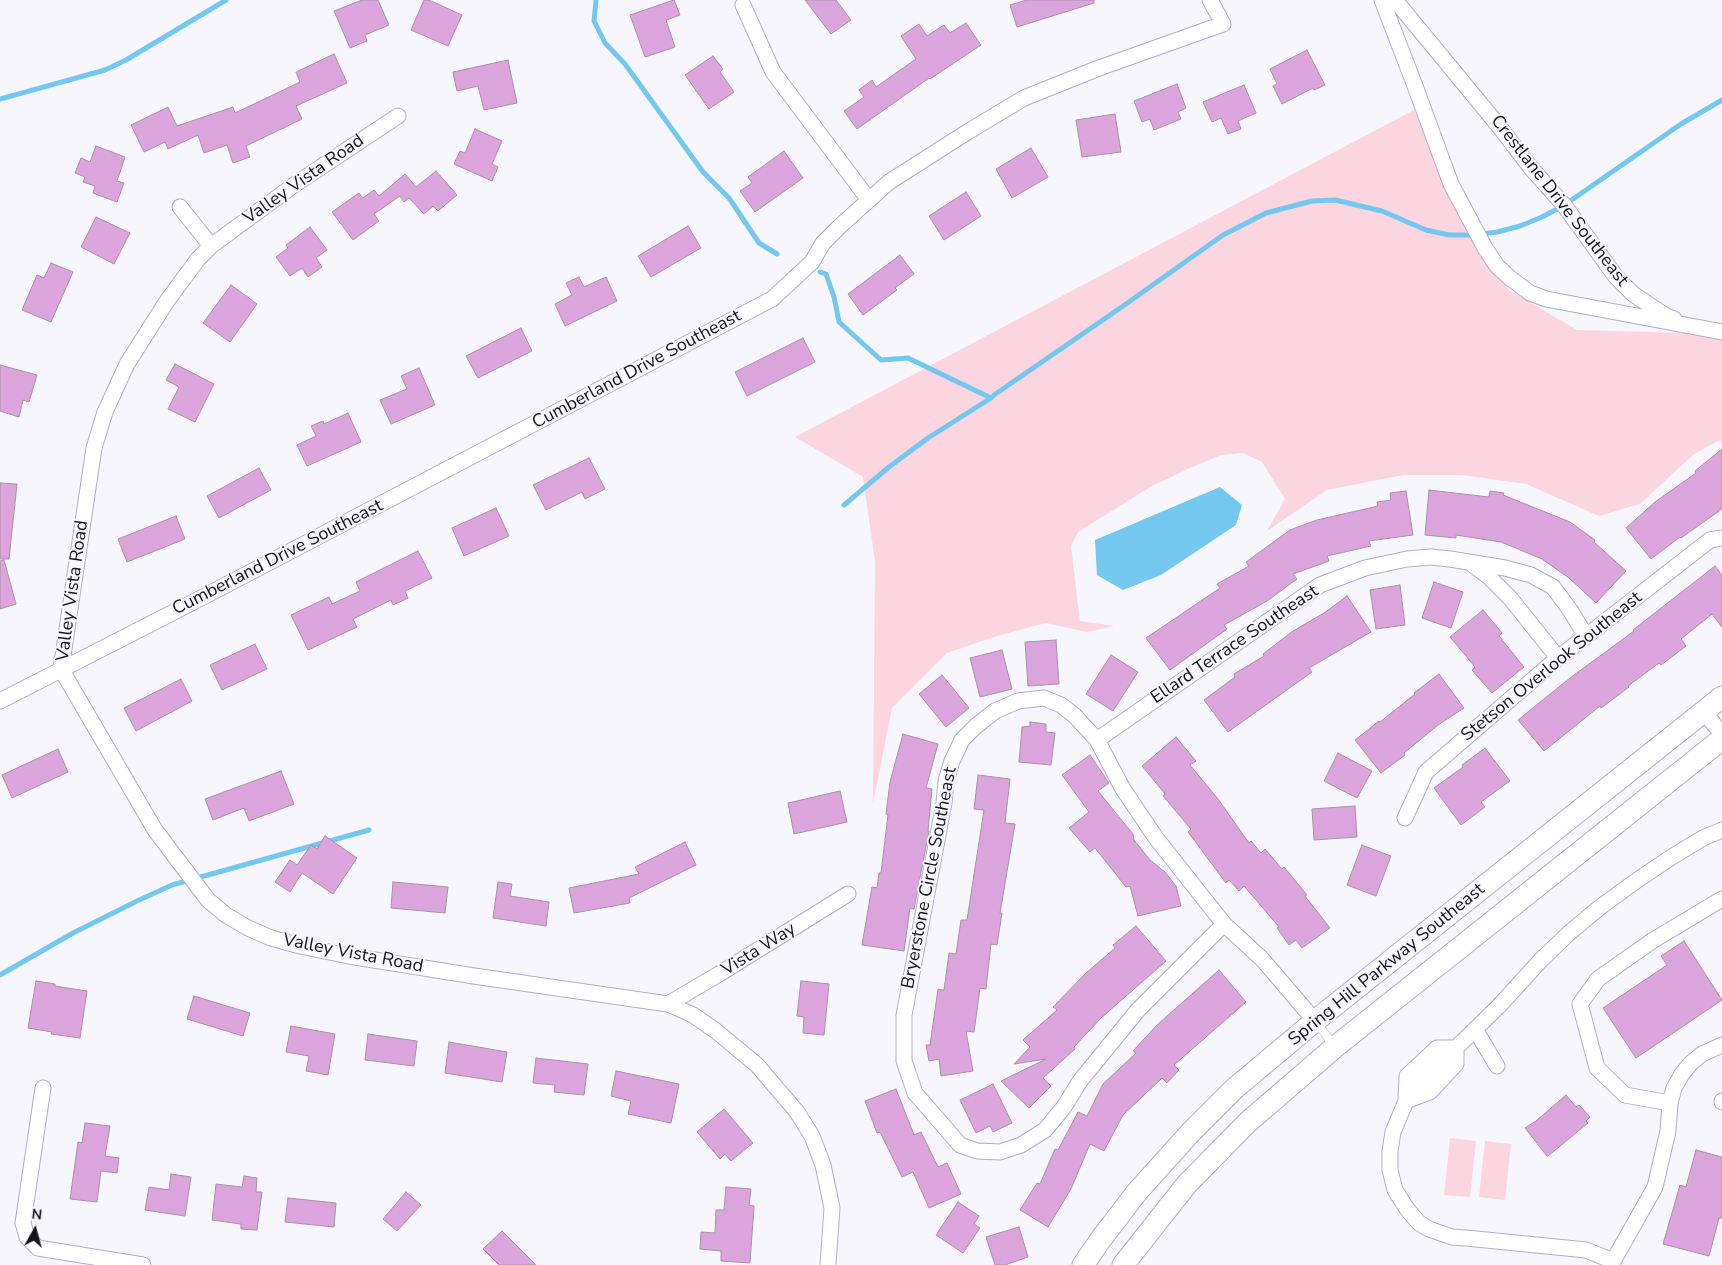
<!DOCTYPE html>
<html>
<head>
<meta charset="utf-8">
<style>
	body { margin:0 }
	#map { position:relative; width:1722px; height:1265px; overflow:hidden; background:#f7f6fd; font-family:"Nunito Sans",sans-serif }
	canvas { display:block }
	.north { position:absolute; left:10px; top:1205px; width:50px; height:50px; -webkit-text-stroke:4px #f7f6fd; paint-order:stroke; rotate:7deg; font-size:14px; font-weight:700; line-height:20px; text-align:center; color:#14121d }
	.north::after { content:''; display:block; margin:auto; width:18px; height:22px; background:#14121d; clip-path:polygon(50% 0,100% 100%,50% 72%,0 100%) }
</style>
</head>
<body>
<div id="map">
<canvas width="1722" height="1265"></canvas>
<div class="north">N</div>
</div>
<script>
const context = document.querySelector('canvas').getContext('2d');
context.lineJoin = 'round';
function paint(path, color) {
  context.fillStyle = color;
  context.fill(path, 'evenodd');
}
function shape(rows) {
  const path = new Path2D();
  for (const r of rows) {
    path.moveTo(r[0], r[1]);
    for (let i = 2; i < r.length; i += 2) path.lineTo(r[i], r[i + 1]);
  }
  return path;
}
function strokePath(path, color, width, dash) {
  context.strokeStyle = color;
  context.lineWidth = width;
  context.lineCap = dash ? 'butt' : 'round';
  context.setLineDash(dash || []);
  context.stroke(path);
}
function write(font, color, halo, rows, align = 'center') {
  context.font = font + ' "Nunito Sans",sans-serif';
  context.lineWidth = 4;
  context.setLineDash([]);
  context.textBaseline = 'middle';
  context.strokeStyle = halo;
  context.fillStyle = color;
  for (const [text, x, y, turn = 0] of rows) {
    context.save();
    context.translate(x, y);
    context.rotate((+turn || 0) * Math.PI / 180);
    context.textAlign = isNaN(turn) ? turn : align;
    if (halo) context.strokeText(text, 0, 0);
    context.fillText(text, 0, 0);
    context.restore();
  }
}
paint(shape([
	[1414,110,1465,222,1509,290,1577,330,1692,333,1722,340,1722,441,1718,441,1694,454,1640,504,1599,516,1526,484,1462,475,1403,475,1327,490,1267,531,1285,499,1262,462,1243,453,1221,455,1190,468,1152,486,1078,532,1071,546,1080,621,1114,626,1087,632,1046,623,997,636,947,653,892,708,873,804,875,562,863,477,795,437],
	[1450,1138,1476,1141,1470,1197,1444,1195],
	[1485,1141,1511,1144,1505,1200,1479,1197]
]), '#fbd5e0');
paint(shape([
	[1220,487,1242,505,1236,525,1161,575,1123,590,1097,575,1095,540]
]), '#74c8f0');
strokePath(shape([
	[596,0,594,21,605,43,625,64,703,172,729,198,759,243,777,254],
	[0,99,105,70,126,60,226,0],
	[820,272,826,274,834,297,839,322,881,360,908,358,991,398],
	[844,505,889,467,928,438,991,398,994,395,1126,304,1223,235,1266,213,1312,201,1335,200,1382,211,1426,230,1449,235,1473,235,1497,232,1520,226,1542,217,1563,206,1681,124,1722,100],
	[0,975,73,933,137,901,172,885,369,830]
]), '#74c8f0', 5);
const building = shape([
	[362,0,378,0,389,25,365,35,367,41,350,48,334,11,362,0],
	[424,0,429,0,462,15,448,46,411,30,424,0],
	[674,0,680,15,666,20,675,47,645,57,630,15,674,0],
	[805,0,836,0,851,20,831,34,805,0],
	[1027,0,1094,0,1094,3,1017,27,1010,5,1027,0],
	[966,23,981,45,930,79,929,78,857,129,844,111,864,97,859,90,872,80,876,87,916,59,901,36,919,24,927,36,944,25,950,33,966,23],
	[1307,50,1325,85,1314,90,1313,88,1282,104,1273,86,1277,84,1270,69,1307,50],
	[334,54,347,83,296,106,302,119,246,146,250,157,233,163,227,145,204,153,198,135,168,149,165,142,144,152,131,125,168,107,177,126,233,107,235,113,300,82,296,72,334,54],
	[713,56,723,69,720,72,734,92,709,109,685,75,713,56],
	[508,60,517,103,484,110,478,86,457,91,453,72,508,60],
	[1177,84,1186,108,1178,112,1181,119,1154,130,1150,119,1142,122,1134,101,1177,84],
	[1244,85,1256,113,1238,121,1241,129,1228,134,1221,118,1212,122,1203,102,1244,85],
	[1115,114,1121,152,1082,157,1076,120,1115,114],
	[475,129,502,141,492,164,498,167,492,181,454,164,460,151,465,153,475,129],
	[96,146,125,157,117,181,124,183,117,202,93,193,95,186,83,182,85,177,75,173,81,158,90,162,96,146],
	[1031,148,1048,177,1012,198,996,169,1031,148],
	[784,151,803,178,755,212,740,191,752,183,748,177,784,151],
	[436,171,457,195,438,211,433,206,424,214,409,198,404,202,400,196,374,214,379,221,353,240,332,212,359,193,363,198,374,190,379,196,405,174,416,187,436,171],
	[966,192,981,216,944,240,929,216,966,192],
	[96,217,130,233,114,264,81,247,96,217],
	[688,226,701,248,651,277,638,256,688,226],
	[310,227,327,250,316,258,322,267,308,277,302,268,290,276,276,257,288,248,286,245,310,227],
	[900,255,914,274,895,288,897,290,863,315,848,294,900,255],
	[51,263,73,272,51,322,22,310,37,275,44,278,51,263],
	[579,277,584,287,606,277,617,301,565,326,555,304,572,295,566,283,579,277],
	[231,285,257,304,230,342,203,323,231,285],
	[521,328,532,351,478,378,466,356,521,328],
	[803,338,815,362,747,396,735,372,803,338],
	[175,364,214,384,195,422,168,409,179,387,166,380,175,364],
	[0,365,37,375,29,402,23,400,19,417,0,411,0,365],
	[419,368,435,405,391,424,380,400,407,389,401,376,419,368],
	[348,413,361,442,307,466,297,445,316,436,311,426,323,421,324,424,348,413],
	[1722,449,1722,509,1681,538,1680,537,1651,559,1626,528,1655,502,1696,473,1695,471,1722,449],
	[589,458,605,489,585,499,582,492,546,510,533,485,589,458],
	[259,468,271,490,219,518,207,496,259,468],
	[0,483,17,484,9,559,0,559,0,483],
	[1429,490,1489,497,1490,491,1504,493,1503,495,1570,522,1595,540,1594,542,1626,571,1596,603,1569,578,1542,559,1501,542,1456,535,1456,538,1425,535,1429,490],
	[1406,491,1413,535,1369,541,1371,546,1327,556,1329,561,1293,574,1297,579,1267,601,1224,625,1227,629,1170,670,1146,638,1220,588,1217,584,1249,566,1246,562,1290,530,1317,520,1378,506,1377,502,1391,500,1390,493,1406,491],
	[496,508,509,536,464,556,452,528,496,508],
	[176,516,185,539,127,562,118,539,176,516],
	[418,551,432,578,405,591,408,598,393,605,391,600,353,619,357,627,308,650,291,615,329,597,332,604,360,591,356,582,418,551],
	[4,560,16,604,0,609,0,561,4,560],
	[1715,566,1722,575,1722,627,1712,614,1681,639,1686,646,1661,665,1659,663,1628,686,1629,687,1601,708,1600,706,1544,751,1518,720,1570,678,1634,631,1633,630,1715,566],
	[1434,582,1463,592,1451,628,1422,618,1434,582],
	[1400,585,1405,625,1376,629,1370,590,1400,585],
	[1347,596,1371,632,1309,668,1312,672,1228,732,1204,700,1235,677,1234,674,1264,656,1263,654,1293,631,1324,613,1347,596],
	[1483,610,1502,633,1499,636,1524,667,1492,693,1472,670,1475,667,1450,637,1483,610],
	[1056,640,1059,684,1028,686,1025,642,1056,640],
	[255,644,267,669,222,690,210,665,255,644],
	[1002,650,1012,689,980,697,970,658,1002,650],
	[1111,655,1138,672,1113,711,1086,694,1111,655],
	[1439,674,1464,708,1438,725,1404,753,1405,755,1381,773,1355,740,1379,721,1380,722,1415,694,1414,693,1439,674],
	[942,675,969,708,946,727,919,694,942,675],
	[181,679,192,701,136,731,124,708,181,679],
	[1030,722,1046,724,1046,732,1055,733,1051,765,1019,762,1022,727,1030,726,1030,722],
	[903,734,938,744,926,788,932,789,928,831,929,831,914,909,910,908,904,951,862,945,872,887,877,888,879,873,881,873,888,815,886,814,890,782,903,734],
	[1176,737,1196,761,1190,765,1218,799,1249,843,1251,841,1261,853,1265,849,1282,869,1284,867,1307,895,1305,896,1330,928,1302,948,1296,940,1289,945,1277,928,1279,927,1244,886,1239,891,1229,880,1226,883,1188,832,1191,829,1163,796,1165,794,1142,766,1176,737],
	[1485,748,1510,781,1481,802,1485,807,1461,825,1434,788,1463,767,1462,765,1485,748],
	[58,749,68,772,12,798,2,775,58,749],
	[1338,753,1372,771,1357,798,1324,781,1338,753],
	[1090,755,1109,783,1098,791,1133,834,1134,840,1150,860,1165,872,1176,886,1181,906,1138,916,1130,886,1126,887,1095,848,1090,852,1069,828,1089,812,1062,775,1090,755],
	[281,771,294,804,249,821,244,808,213,820,205,799,281,771],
	[978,775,1010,779,1005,823,1015,824,1000,913,1002,913,997,945,991,944,986,989,980,988,974,1032,966,1031,973,1071,941,1076,939,1059,929,1061,926,1045,930,1045,938,989,944,990,949,953,956,954,961,920,967,920,984,810,974,809,978,775],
	[840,791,847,822,794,834,788,803,840,791],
	[1355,806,1357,837,1314,840,1312,809,1355,806],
	[325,836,357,858,333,894,302,873,290,892,275,882,290,860,297,865,311,845,317,849,325,836],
	[685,842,696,865,629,898,630,903,574,913,569,888,639,874,635,867,685,842],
	[1362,845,1391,856,1376,896,1347,885,1362,845],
	[393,882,448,887,445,913,391,908,393,882],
	[498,882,512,884,510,896,549,902,546,926,493,918,498,882],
	[1136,926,1166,961,1101,1018,1074,1047,1075,1049,1043,1078,1051,1086,1029,1108,1001,1081,1046,1059,1014,1064,1030,1047,1023,1040,1057,1010,1053,1007,1086,973,1115,948,1113,945,1136,926],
	[1684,941,1722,1000,1636,1058,1603,1008,1667,965,1661,956,1684,941],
	[1219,970,1246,1002,1174,1065,1179,1070,1167,1083,1162,1078,1123,1115,1104,1151,1090,1144,1071,1189,1048,1227,1020,1210,1037,1183,1040,1184,1055,1149,1058,1150,1078,1112,1087,1116,1103,1084,1136,1053,1133,1051,1157,1025,1219,970],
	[36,981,55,984,55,986,87,991,80,1038,51,1034,52,1032,28,1028,36,981],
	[801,981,829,984,824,1035,803,1033,804,1017,797,1016,801,981],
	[194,996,250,1013,243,1036,187,1019,194,996],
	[291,1026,335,1034,328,1075,306,1071,309,1056,286,1052,291,1026],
	[368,1034,417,1041,414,1066,365,1060,368,1034],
	[449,1042,507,1052,502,1082,445,1073,449,1042],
	[536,1058,588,1064,584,1095,554,1092,555,1085,533,1083,536,1058],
	[616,1071,679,1084,671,1123,628,1114,631,1101,611,1096,616,1071],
	[993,1084,1012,1123,993,1132,990,1126,976,1133,960,1100,993,1084],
	[896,1089,914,1135,921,1132,938,1167,947,1163,961,1194,929,1208,913,1172,902,1177,880,1132,877,1133,865,1101,896,1089],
	[1566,1095,1576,1107,1579,1105,1590,1117,1586,1121,1588,1123,1548,1156,1547,1156,1525,1128,1536,1121,1566,1095],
	[724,1109,753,1143,731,1161,725,1154,720,1159,697,1132,724,1109],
	[85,1123,110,1126,105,1156,119,1158,117,1173,101,1171,97,1202,70,1199,78,1142,82,1143,85,1123],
	[1696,1150,1722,1157,1722,1218,1719,1218,1709,1256,1663,1244,1680,1185,1686,1187,1696,1150],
	[171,1174,191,1177,185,1216,145,1210,149,1187,169,1190,171,1174],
	[244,1176,257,1178,256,1192,262,1192,257,1230,241,1229,241,1224,212,1220,216,1184,242,1187,244,1176],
	[726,1187,751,1189,749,1205,754,1206,750,1263,721,1261,721,1251,700,1249,701,1232,715,1233,716,1210,724,1210,726,1187],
	[406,1192,421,1205,397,1231,383,1219,406,1192],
	[288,1198,336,1203,334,1227,285,1222,288,1198],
	[958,1202,979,1216,974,1224,980,1228,963,1253,936,1235,958,1202],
	[1019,1227,1028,1257,1005,1265,995,1265,986,1237,1019,1227],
	[502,1231,536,1265,499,1265,483,1249,502,1231]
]);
paint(building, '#dca4dc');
strokePath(building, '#a991a8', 1);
const lane = shape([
	[1317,1023,1334,1046]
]);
const street = shape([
	[1382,0,1415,86,1451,184,1485,248,1497,266,1510,278,1530,293,1546,299,1722,332],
	[1395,0,1498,125,1531,168,1564,205,1616,277,1633,294,1666,316,1674,319],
	[743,5,773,72,869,200],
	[398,116,294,185,211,246,198,259,167,301,127,364,105,412,94,448,61,669,155,830,208,900,226,915,248,928,271,938,300,946,349,956,474,976,668,1004,693,1015,716,1031,757,1065,797,1112,812,1136,823,1165,832,1208,828,1265],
	[180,207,211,246],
	[1473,565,1489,577,1510,598,1558,658],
	[1044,698,1061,705,1075,716,1097,740,1123,789,1156,838,1224,924,1138,1010,1080,1081,1064,1107,1045,1130,1021,1145,1000,1152,977,1151,960,1145,915,1093,904,1061,904,1015,944,803,946,781,952,761,962,740,976,726,995,711,1018,701,1044,698],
	[0,701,205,596,772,299,812,262,823,243,839,227,889,182,969,131,1024,98,1099,68,1223,24,1210,0],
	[1704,712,1722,734],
	[1097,740,1320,585,1365,568,1407,559,1431,557,1450,559,1505,568,1531,575,1553,587,1570,610,1586,636],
	[1405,818,1426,772,1558,658,1710,540,1722,538],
	[1224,924,1262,959,1315,1021],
	[668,1004,719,974,848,894],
	[1475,1029,1497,1066],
	[43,1088,23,1223,27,1237,38,1248,143,1265],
	[1408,1100,1430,1092,1456,1064,1456,1048],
	[1406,1101,1407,1076,1437,1048,1456,1048],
	[1722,1101,1722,1102],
	[1670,1103,1625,1095,1597,1068,1580,1004,1598,979,1652,941,1722,899],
	[1613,1261,1586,1250,1466,1238,1452,1237,1429,1229,1419,1223,1407,1209,1395,1190,1390,1170,1390,1151,1393,1132,1406,1101,1421,1082,1499,1006,1540,961,1568,934,1599,908,1636,881,1670,858,1703,838,1722,830],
	[1611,1265,1655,1187,1668,1131,1670,1103,1674,1088,1682,1074,1691,1063,1702,1054,1722,1045]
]);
const secondary = shape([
	[1083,1265,1101,1239,1137,1192,1191,1132,1234,1089,1315,1021,1722,697],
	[1123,1265,1187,1184,1248,1122,1335,1047,1722,739]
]);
strokePath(lane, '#b3adcc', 9);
strokePath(street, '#b3adcc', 17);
strokePath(secondary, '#b3adcc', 23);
strokePath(lane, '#fff', 8);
strokePath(street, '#fff', 15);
strokePath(secondary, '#fff', 21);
write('18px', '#14121d', '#f7f6fd', [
	["Valley Vista Road",304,180,-35],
	["Crestlane Drive Southeast",1559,201,52],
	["Cumberland Drive Southeast",637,370,-28],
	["Cumberland Drive Southeast",278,558,-27],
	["Valley Vista Road",73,591,-82],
	["Ellard Terrace Southeast",1235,645,-34],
	["Stetson Overlook Southeast",1552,667,-39],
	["Bryerstone Circle Southeast",930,878,-79],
	["Vista Way",759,950,-32],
	["Valley Vista Road",353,954,11],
	["Spring Hill Parkway Southeast",1387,965,-39]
]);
</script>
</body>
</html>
